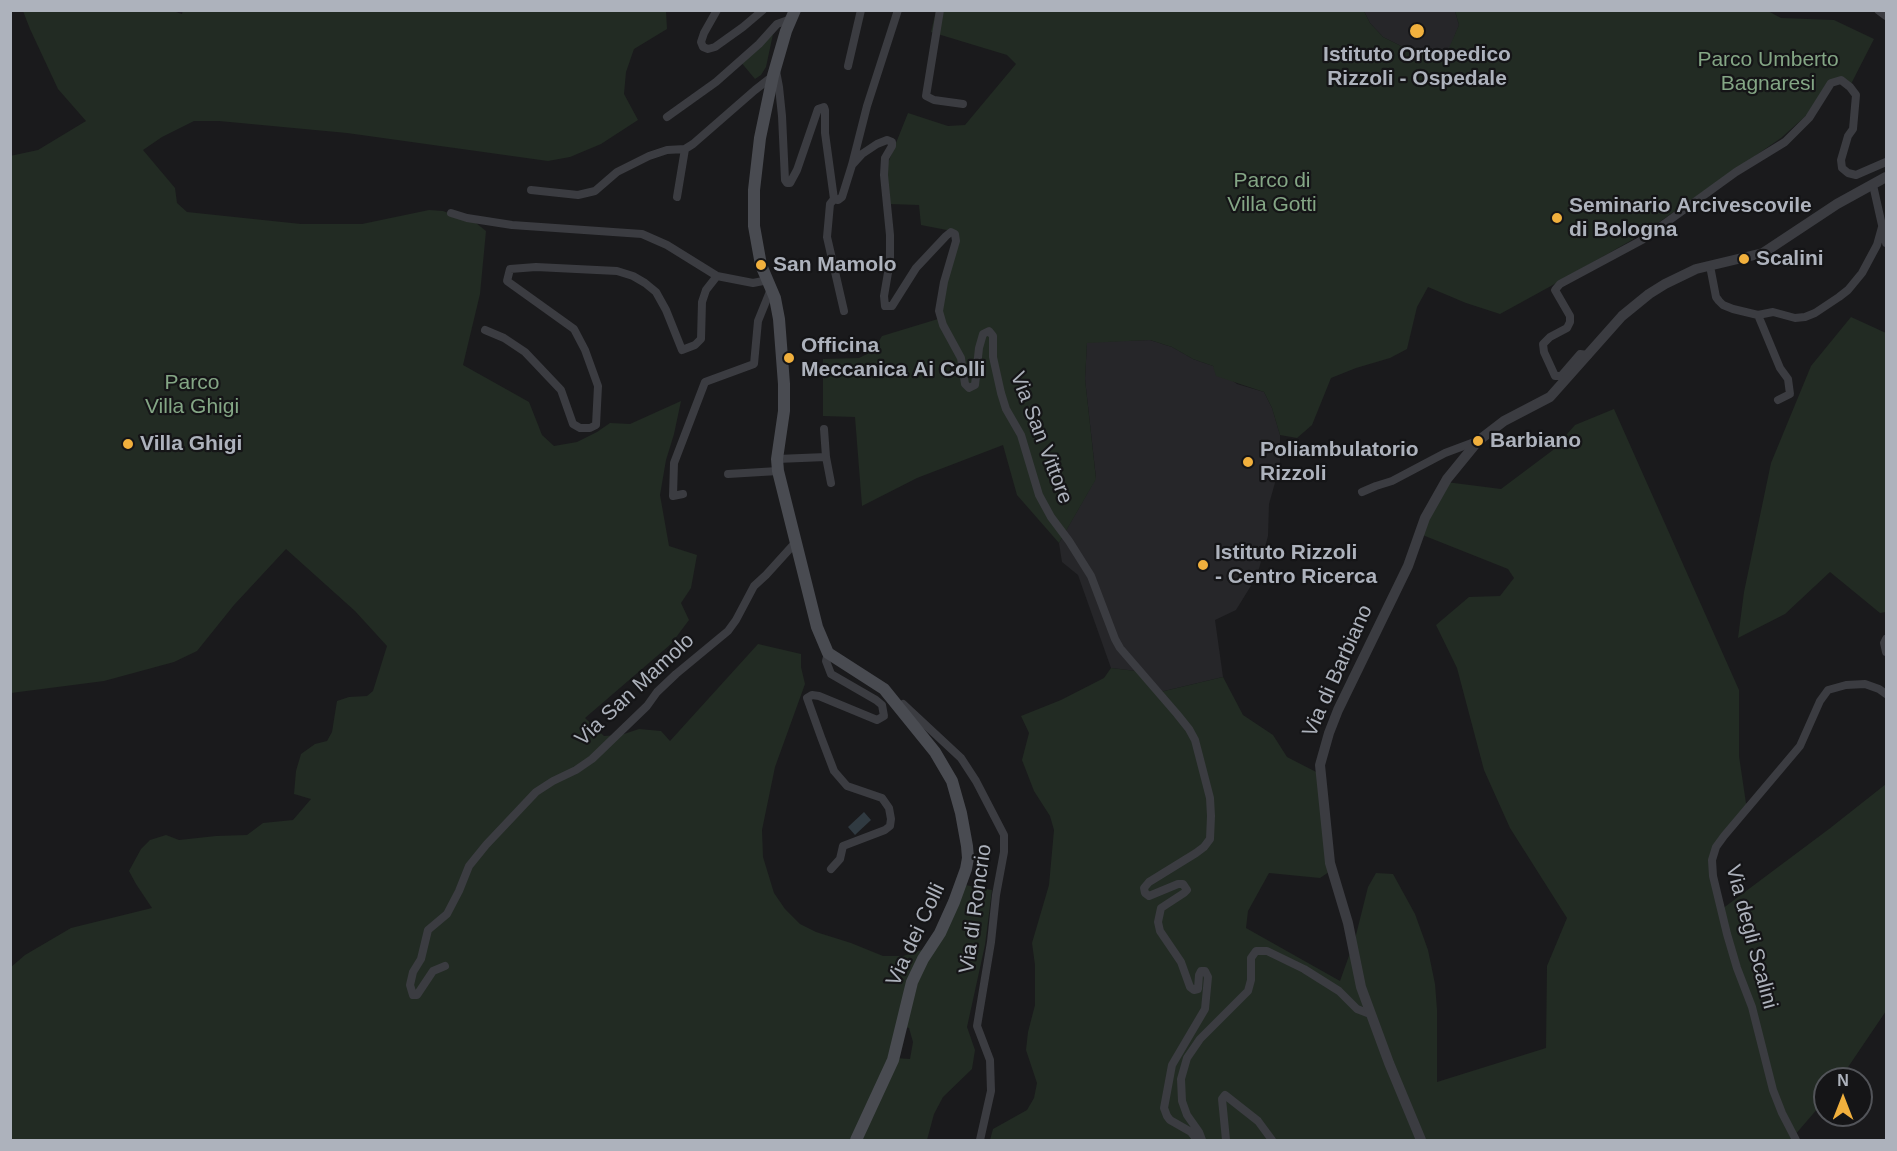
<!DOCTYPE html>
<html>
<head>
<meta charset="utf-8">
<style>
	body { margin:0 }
	#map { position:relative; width:1897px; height:1151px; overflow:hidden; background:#1a1a1c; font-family:Helvetica,sans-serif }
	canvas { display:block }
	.frame { position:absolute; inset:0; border:12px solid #adb2bc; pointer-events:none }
	.north { position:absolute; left:1813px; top:1067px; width:60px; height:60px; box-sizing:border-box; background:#151517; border:2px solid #525459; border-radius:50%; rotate:0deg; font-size:16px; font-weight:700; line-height:24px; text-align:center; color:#adb2bc }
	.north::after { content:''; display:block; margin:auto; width:21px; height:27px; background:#f1b03d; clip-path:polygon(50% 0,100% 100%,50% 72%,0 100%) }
</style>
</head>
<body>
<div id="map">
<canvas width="1897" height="1151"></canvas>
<div class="frame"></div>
<div class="north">N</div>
</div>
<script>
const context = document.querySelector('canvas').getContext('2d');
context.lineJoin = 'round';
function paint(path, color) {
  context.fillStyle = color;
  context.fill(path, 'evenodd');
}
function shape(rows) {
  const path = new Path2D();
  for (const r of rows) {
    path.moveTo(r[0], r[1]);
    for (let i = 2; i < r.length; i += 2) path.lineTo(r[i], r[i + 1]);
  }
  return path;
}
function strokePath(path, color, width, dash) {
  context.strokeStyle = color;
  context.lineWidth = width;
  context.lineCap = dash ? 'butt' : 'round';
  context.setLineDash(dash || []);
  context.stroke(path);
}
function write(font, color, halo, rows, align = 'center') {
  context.font = font + ' Helvetica,sans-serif';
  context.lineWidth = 4.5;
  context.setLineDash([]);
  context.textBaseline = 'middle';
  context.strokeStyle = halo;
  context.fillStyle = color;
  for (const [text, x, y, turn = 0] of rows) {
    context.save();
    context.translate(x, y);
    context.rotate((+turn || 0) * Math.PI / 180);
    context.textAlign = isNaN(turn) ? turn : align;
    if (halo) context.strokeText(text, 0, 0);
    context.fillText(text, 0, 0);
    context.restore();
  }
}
paint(shape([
	[1364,11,1455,11,1459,25,1449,50,1417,49,1401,46,1383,37,1370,23],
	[1150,340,1172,347,1193,359,1213,366,1237,384,1264,392,1272,408,1280,435,1280,465,1269,504,1268,536,1257,576,1236,610,1215,620,1223,677,1156,693,1136,671,1111,668,1078,575,1062,562,1059,543,1096,478,1085,379,1087,342]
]), '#262629');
paint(shape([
	[170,10,182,14,183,10,666,11,667,29,634,49,626,72,624,94,638,120,601,144,570,157,548,161,347,133,219,121,194,121,162,137,143,150,175,188,177,203,187,212,301,224,362,224,429,210,443,211,476,223,486,231,480,294,463,365,529,402,542,435,554,446,577,442,597,432,610,423,630,424,681,401,674,434,666,460,660,495,669,546,697,555,691,588,681,603,689,620,671,644,585,718,604,736,621,735,639,729,661,731,670,741,758,644,801,654,801,667,805,684,775,767,762,830,763,857,774,893,785,909,800,924,816,932,851,943,883,956,903,956,928,948,960,884,992,890,985,945,967,1027,975,1050,972,1069,943,1097,934,1114,927,1140,11,1140,11,967,25,955,71,928,152,908,136,884,129,871,141,849,150,840,166,835,179,840,216,836,247,835,263,823,293,820,311,799,294,794,296,771,301,754,315,744,327,741,332,732,337,701,349,697,367,696,373,691,387,646,355,611,286,549,234,605,197,651,174,662,104,681,11,693,10,156,38,150,86,121,58,89,30,29,23,11],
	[904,1027,909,1028,913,1042,910,1059,895,1058],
	[1766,10,1781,18,1834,20,1874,39,1851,84,1841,77,1808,114,1781,138,1639,236,1551,286,1500,314,1466,303,1428,287,1417,307,1407,349,1390,358,1356,368,1331,378,1312,425,1297,438,1280,435,1272,408,1264,392,1216,376,1213,366,1193,359,1172,347,1150,340,1087,343,1085,379,1096,479,1059,543,1017,495,1003,445,917,478,862,506,855,417,823,416,823,359,859,358,873,351,882,336,938,319,957,232,921,225,919,205,889,204,887,179,888,163,908,113,948,126,965,125,1016,64,1007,55,931,32,936,11,1364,11,1370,23,1383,37,1401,46,1417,49,1448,50,1459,25,1455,11],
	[773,34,766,67,761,75,755,79,740,61],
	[1851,317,1886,333,1886,612,1880,613,1830,572,1785,614,1738,638,1744,592,1771,463,1811,366],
	[1614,409,1739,690,1739,756,1747,810,1715,848,1713,872,1722,909,1829,829,1886,784,1886,1011,1840,1079,1825,1079,1825,1100,1794,1136,1796,1140,990,1140,993,1129,1027,1110,1034,1098,1037,1083,1026,1050,1028,1032,1035,1005,1035,965,1032,943,1049,885,1054,830,1050,816,1034,791,1022,760,1029,733,1021,716,1061,700,1104,678,1111,668,1136,671,1156,693,1223,677,1243,715,1273,735,1287,757,1322,775,1332,870,1320,878,1269,873,1248,911,1246,928,1340,981,1355,939,1368,887,1376,873,1393,874,1415,914,1428,950,1435,984,1437,1010,1437,1082,1546,1048,1547,966,1567,918,1510,828,1484,770,1457,668,1436,625,1469,597,1500,596,1514,578,1508,569,1420,534,1446,482,1501,489,1553,450,1575,425]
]), '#222b23');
paint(shape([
	[864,812,871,820,855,835,848,827]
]), '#303a41');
strokePath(shape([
	[717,10,704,33,701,42,703,47,708,49,715,47,743,27,763,10],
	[940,10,926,96,934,100,963,104],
	[1878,10,1886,16],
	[848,66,861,10],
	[776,71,779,87,782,116,785,180,787,183,790,183,797,170,818,109,824,107,825,110,825,133,834,199,838,200,842,197,852,165,867,106,898,10],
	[667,117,716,82,759,44,777,24,791,19],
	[852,165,862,154,877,144,887,140,892,142,892,146,885,158,884,175,890,235,890,261,884,296,885,306,892,306,916,268,946,236,951,232,955,234,956,241,944,282,939,311,943,325,961,358,965,384,969,388,975,385,979,348,983,334,989,331,993,336,993,357,1001,393,1006,409,1021,435,1039,495,1051,517,1069,541,1091,576,1115,639,1120,648,1177,714,1189,729,1195,740,1210,798,1211,816,1210,839,1204,847,1196,853,1149,882,1144,888,1145,893,1149,896,1178,884,1183,884,1187,890,1184,893,1161,908,1158,922,1160,931,1181,962,1190,987,1194,990,1198,989,1199,975,1201,971,1205,971,1208,977,1205,1009,1172,1065,1164,1108,1167,1116,1170,1120,1191,1132,1197,1140],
	[1873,185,1886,243],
	[531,190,578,195,595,191,617,172,649,156,667,150,685,149,693,144,755,90,773,76],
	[677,197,685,149],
	[834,199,830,204,827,237,844,311],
	[451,213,467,218,512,225,642,234,667,245,717,276,753,283,768,280],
	[1710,266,1716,297,1719,301,1723,305,1733,309,1758,315,1780,368,1788,379,1790,394,1778,400],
	[1758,315,1773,312,1795,318,1805,317,1815,313,1839,297,1848,290,1862,273,1877,245,1882,227],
	[485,330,504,338,525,352,561,390,573,424,580,428,590,428,596,425,598,386,585,350,574,329,507,281,510,269,536,267,617,271,633,276,645,283,656,292,666,310,682,350,695,345,701,339,702,302,706,290,717,276],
	[1588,355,1580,354,1561,376,1555,376,1544,352,1543,344,1550,337,1567,328,1570,322,1570,316,1555,290,1560,284,1642,240,1736,172,1785,142,1809,118,1831,83,1841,80,1850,87,1856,95,1853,129,1848,136,1841,160,1842,168,1848,173,1856,175,1886,162],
	[824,429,826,457,831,483],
	[777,459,826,457],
	[728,474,778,471],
	[1362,492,1376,486,1392,481,1445,453,1477,441],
	[683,494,673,496,674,463,705,382,754,364,758,321,771,289],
	[1886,639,1884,643,1886,652],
	[828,653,826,661,831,674,876,700,882,705,884,716,877,720,819,696,812,695,807,698,821,737,834,771,847,786,882,798,889,808,891,819,890,826,885,830,843,846,840,859,831,869],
	[903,704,961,758,976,781,1004,835,1004,852,996,895,991,942,977,1026,990,1060,991,1091,980,1140],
	[445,966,433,971,417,995,413,995,410,985,413,972,421,959,428,930,447,914,459,891,469,866,486,845,536,792,553,781,576,770,592,759,647,706,657,692,676,674,728,631,736,620,754,586,766,575,795,543],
	[1202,1140,1199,1132,1187,1115,1182,1101,1181,1079,1187,1058,1200,1039,1248,991,1251,980,1251,958,1256,951,1267,951,1304,969,1339,991,1357,1009,1370,1014],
	[1226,1140,1222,1099,1225,1095,1258,1121,1272,1140],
	[1796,1140,1782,1113,1773,1090,1752,1007,1737,968,1727,934,1713,876,1712,860,1716,847,1724,836,1800,746,1820,701,1828,690,1846,685,1865,684,1879,689,1886,694]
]), '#3b3c41', 8);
strokePath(shape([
	[1421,1140,1389,1063,1361,987,1348,923,1330,863,1320,765,1329,733,1338,710,1408,566,1425,518,1447,479,1478,441,1504,421,1550,397,1622,316,1649,294,1665,284,1696,269,1763,253,1837,204,1886,177]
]), '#3b3c41', 10);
strokePath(shape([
	[795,10,786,31,773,76,760,138,754,190,754,226,761,265,775,298,779,319,784,384,784,411,777,459,778,471,817,627,828,653,884,689,935,752,952,781,961,813,967,846,968,858,966,869,954,902,940,933,923,959,912,982,893,1060,856,1140]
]), '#494b51', 12);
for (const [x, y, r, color] of [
	[1417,31,8,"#f1b03d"],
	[1557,218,6,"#f1b03d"],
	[1744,259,6,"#f1b03d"],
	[761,265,6,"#f1b03d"],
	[789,358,6,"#f1b03d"],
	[1478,441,6,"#f1b03d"],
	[128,444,6,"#f1b03d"],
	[1248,462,6,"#f1b03d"],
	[1203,565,6,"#f1b03d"]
]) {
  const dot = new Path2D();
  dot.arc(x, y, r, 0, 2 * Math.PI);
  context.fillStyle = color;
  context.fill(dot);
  strokePath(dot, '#151517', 2);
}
write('bold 21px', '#adb2bc', '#151517', [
	["Istituto Ortopedico",1417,55,"center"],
	["Rizzoli - Ospedale",1417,79,"center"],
	["Seminario Arcivescovile",1569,206],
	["di Bologna",1569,230],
	["Scalini",1756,259],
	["San Mamolo",773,265],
	["Officina",801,346],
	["Meccanica Ai Colli",801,370],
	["Barbiano",1490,441],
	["Villa Ghigi",140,444],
	["Poliambulatorio",1260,450],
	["Rizzoli",1260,474],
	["Istituto Rizzoli",1215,553],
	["- Centro Ricerca",1215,577]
], 'left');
write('21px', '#84a685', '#151517', [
	["Parco Umberto",1768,60],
	["Bagnaresi",1768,84],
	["Parco di",1272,181],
	["Villa Gotti",1272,205],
	["Parco",192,383],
	["Villa Ghigi",192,407]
]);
write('21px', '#adb2bc', '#151517', [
	["Via San Vittore",1041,438,69],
	["Via di Barbiano",1338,671,-66],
	["Via San Mamolo",635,690,-43],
	["Via di Roncrio",976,909,-82],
	["Via dei Colli",916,935,-65],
	["Via degli Scalini",1751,937,75]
]);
</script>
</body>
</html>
